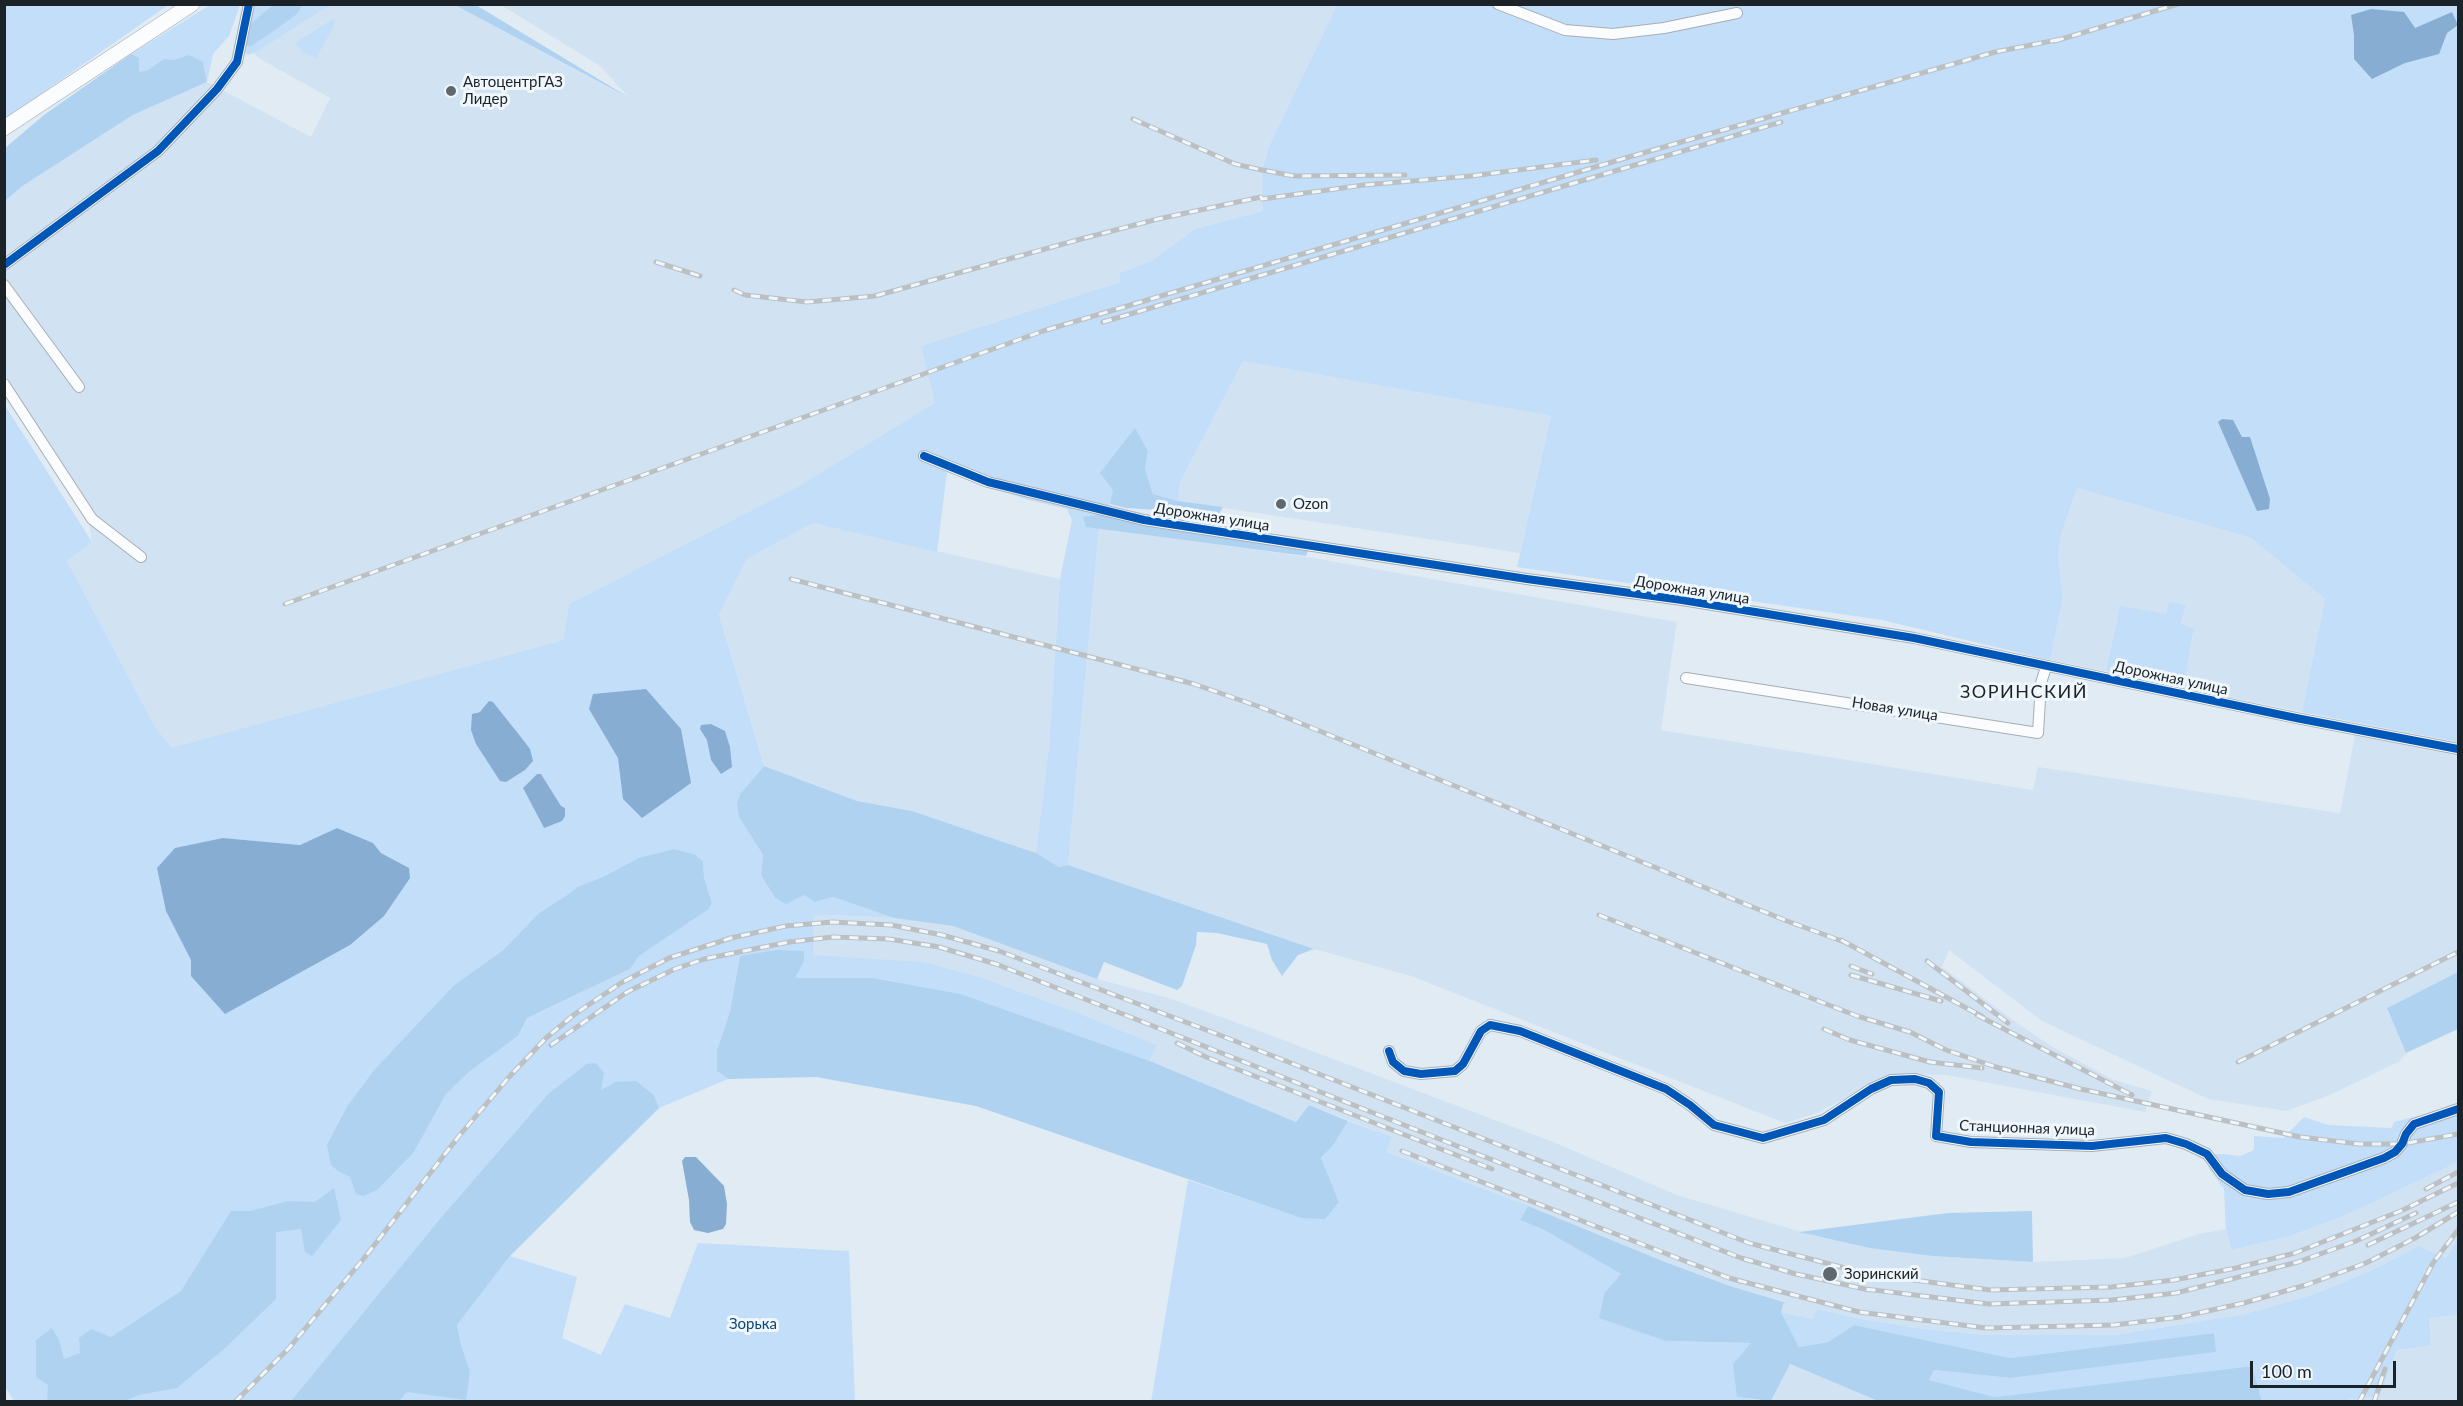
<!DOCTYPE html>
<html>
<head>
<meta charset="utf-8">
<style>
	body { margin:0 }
	#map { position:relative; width:2463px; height:1406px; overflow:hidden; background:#e1ebf4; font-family:Lato,sans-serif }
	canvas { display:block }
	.frame { position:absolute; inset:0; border:6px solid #1b2228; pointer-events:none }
	.scale { position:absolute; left:2250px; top:1361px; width:146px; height:27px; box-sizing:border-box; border:3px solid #1b2228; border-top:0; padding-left:8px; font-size:18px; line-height:21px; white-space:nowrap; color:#1b2228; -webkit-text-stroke:4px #eff7fd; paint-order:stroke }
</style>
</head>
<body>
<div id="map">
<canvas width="2463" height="1406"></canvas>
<div class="frame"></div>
<div class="scale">100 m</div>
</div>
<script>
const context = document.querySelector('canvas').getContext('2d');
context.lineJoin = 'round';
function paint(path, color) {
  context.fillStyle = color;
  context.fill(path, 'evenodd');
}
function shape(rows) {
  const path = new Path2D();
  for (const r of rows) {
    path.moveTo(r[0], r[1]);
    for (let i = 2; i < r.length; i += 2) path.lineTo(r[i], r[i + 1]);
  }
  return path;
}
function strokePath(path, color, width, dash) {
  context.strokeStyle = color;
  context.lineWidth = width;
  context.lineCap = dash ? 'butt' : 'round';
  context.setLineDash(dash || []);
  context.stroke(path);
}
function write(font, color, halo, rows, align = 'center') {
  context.font = font + ' Lato,sans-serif';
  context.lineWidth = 6;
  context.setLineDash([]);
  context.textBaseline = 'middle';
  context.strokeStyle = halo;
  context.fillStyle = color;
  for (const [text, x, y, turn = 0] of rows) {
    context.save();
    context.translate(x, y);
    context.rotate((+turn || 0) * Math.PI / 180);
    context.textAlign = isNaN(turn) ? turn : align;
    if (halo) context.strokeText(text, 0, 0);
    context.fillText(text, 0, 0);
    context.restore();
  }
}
paint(shape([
	[312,5,455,5,630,99,600,66,501,5,1337,5,1270,144,1262,170,1264,211,1195,229,1151,261,1120,273,1120,282,921,346,936,403,799,486,569,604,563,640,172,749,155,727,67,561,92,542,86,506,5,377,5,201,21,187,133,115,207,82,311,137,330,98,257,57,250,47],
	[1243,361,1551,416,1520,553,1178,501,1180,482],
	[2077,488,2251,538,2325,599,2302,712,2184,688,2194,629,2180,625,2169,601,2166,614,2120,607,2106,671,2050,660,2063,597,2058,558,2061,534],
	[813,523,1060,579,1049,746,1036,853,912,811,857,801,764,766,719,615,747,559],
	[1099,527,1313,558,1677,622,1661,730,2033,790,2038,767,2340,813,2355,735,2458,756,2458,972,2387,1008,2406,1053,2400,1061,2330,1095,2286,1111,2208,1099,2042,1021,1949,950,1942,967,2017,1023,2051,1046,2114,1080,2152,1091,2145,1112,1946,1075,1892,1074,1815,1114,1785,1123,1411,976,1314,949,1068,865],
	[832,915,894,918,953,926,1097,979,1172,999,1262,1032,1553,1142,1677,1195,1815,1236,1932,1256,2033,1262,2125,1258,2199,1234,2226,1229,2233,1250,2290,1236,2346,1215,2458,1162,2458,1240,2446,1258,2419,1246,2368,1272,2312,1295,2245,1314,2115,1335,1986,1335,1923,1329,1861,1319,1817,1309,1812,1319,1781,1312,1783,1301,1730,1286,1665,1262,1386,1152,1391,1137,1309,1105,1296,1122,1150,1061,1157,1045,1073,1011,982,978,813,955,814,916],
	[2458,1315,2458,1401,2329,1402,2380,1396,2397,1350,2431,1346,2429,1318],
	[1789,1364,1878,1401,1771,1402]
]), '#d1e3f3');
paint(shape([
	[5,5,168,5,5,119],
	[210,5,240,5,229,36,213,54,207,82,203,62,164,60,148,70,139,72,139,59,131,54],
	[252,5,330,5,256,52,248,55,242,50],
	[1337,5,2458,5,2458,742,2302,712,2325,599,2251,538,2077,488,2061,534,2058,558,2063,597,2050,660,1882,620,1517,567,1551,416,1243,361,1180,482,1178,501,1153,494,1145,469,1148,451,1135,429,1127,439,1110,504,1103,514,1086,527,1099,527,1068,865,1059,867,1036,853,1049,746,1060,579,1072,520,1067,509,1028,500,947,472,937,552,813,523,747,559,719,615,764,766,740,794,739,817,763,855,761,875,775,898,804,894,815,902,833,897,894,918,832,915,814,916,813,955,923,962,982,978,1073,1011,1157,1045,1150,1061,961,994,873,978,794,978,804,961,740,956,730,1011,717,1050,717,1071,728,1079,659,1108,654,1095,600,1091,586,1064,548,1094,438,1221,291,1401,14,1401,5,1387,4,404,92,542,67,561,155,727,172,748,563,640,569,604,799,486,935,403,921,346,1120,282,1120,273,1151,261,1195,229,1263,211,1262,170,1270,144],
	[493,702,523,741,531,764,506,782,500,780,496,774,476,712,480,712],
	[537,774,541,774,561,806,565,808,544,828,523,788],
	[337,828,373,843,381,853,409,868,191,976,191,960,223,838,300,845],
	[674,849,693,854,703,861,704,877,712,903,709,909,639,956,630,969,527,1018,518,1036,469,1072,446,1094,414,1152,357,1194,350,1177,348,1105,374,1070,453,986,503,950,539,913,567,895,577,887,605,876,638,858],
	[333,19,335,22,334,26,316,58,303,52,295,43],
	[2169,601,2186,605,2180,624,2194,628,2184,688,2106,671,2120,606,2166,614],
	[2458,1106,2458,1162,2346,1215,2290,1236,2232,1250,2226,1229,2224,1189,2210,1170,2204,1155,2220,1154,2241,1156,2254,1150,2254,1136,2283,1138,2304,1117,2328,1125,2392,1128,2394,1122],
	[1348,1121,1392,1137,1386,1152,1528,1206,1520,1220,1544,1230,1621,1274,1605,1292,1666,1341,1751,1343,1737,1397,1764,1401,1151,1402,1188,1180,1301,1218,1339,1202,1321,1158,1334,1144],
	[2458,1240,2458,1315,2429,1318,2431,1346,2397,1350,2380,1396,2329,1402,2262,1401,2252,1366,1995,1397,1929,1380,1934,1370,2011,1378,2215,1352,2214,1333,2010,1358,1854,1325,1828,1342,1799,1347,1781,1312,1812,1319,1817,1309,1861,1319,1923,1329,1986,1335,2115,1335,2245,1314,2312,1295,2368,1272,2419,1246,2446,1258],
	[698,1243,849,1251,855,1401,400,1402,407,1392,470,1371,461,1345,457,1325,510,1256,577,1277,562,1338,601,1355,625,1304,670,1318]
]), '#c3def8');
paint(shape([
	[273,5,302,5,297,14,279,27,250,47,247,45,241,32],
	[455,5,476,5,633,100],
	[131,54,139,58,139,72,148,70,164,59,174,60,189,55,203,62,207,82,133,115,21,187,5,201,5,148,44,115],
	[1135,428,1148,451,1145,469,1153,494,1178,501,1223,507,1219,514,1126,508,1110,504,1113,490,1100,473],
	[1103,514,1309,548,1306,556,1086,527,1083,517],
	[764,766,857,801,912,811,1036,853,1059,867,1068,865,1314,949,1298,955,1282,976,1272,960,1267,944,1217,933,1197,932,1196,945,1182,986,1177,990,1104,962,1097,979,953,926,894,918,833,897,815,902,804,895,786,904,775,898,761,875,763,855,739,817,737,804,740,794],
	[674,849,694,854,703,861,704,877,712,903,709,909,639,956,630,969,527,1018,518,1036,469,1072,446,1094,414,1152,377,1190,363,1196,356,1194,350,1177,338,1171,331,1165,327,1145,348,1105,374,1070,453,986,503,950,539,913,567,895,577,887,605,876,638,858],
	[776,950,804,951,804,961,795,978,873,978,961,994,1150,1061,1296,1122,1309,1105,1348,1121,1334,1144,1321,1158,1339,1202,1325,1219,1301,1218,976,1106,816,1077,728,1079,717,1071,717,1050,730,1011,740,956],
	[2458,972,2458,1029,2406,1053,2387,1008],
	[596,1063,604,1073,601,1090,615,1082,636,1081,654,1095,659,1108,510,1256,457,1325,461,1345,470,1371,466,1400,407,1392,400,1401,291,1401,438,1221,548,1094,586,1064],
	[334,1188,341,1220,312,1256,305,1252,301,1229,276,1232,276,1299,225,1348,177,1388,139,1395,124,1401,47,1401,48,1385,36,1377,36,1340,52,1328,59,1340,64,1359,80,1353,79,1338,91,1329,111,1337,181,1291,231,1211,250,1211,289,1201,315,1202],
	[1528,1206,1665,1262,1730,1286,1784,1302,1781,1312,1799,1347,1828,1342,1854,1325,2010,1358,2214,1333,2216,1352,2011,1378,1934,1370,1929,1380,1995,1397,2252,1366,2262,1401,1878,1401,1790,1364,1771,1401,1737,1397,1733,1364,1751,1343,1666,1341,1599,1318,1605,1292,1621,1274,1544,1230,1520,1220],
	[2032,1211,2033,1262,1932,1256,1870,1248,1799,1232,1948,1213]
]), '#b0d2f1');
paint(shape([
	[2371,9,2404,12,2415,28,2452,12,2458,25,2447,33,2439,54,2405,63,2372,79,2354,59,2354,35,2351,15],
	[2222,419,2233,420,2242,437,2250,437,2270,499,2269,509,2257,511,2218,422],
	[646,689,681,729,691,783,642,818,623,799,618,758,589,709,593,694],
	[489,701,493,702,524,741,530,749,533,761,525,770,506,782,500,781,476,744,471,730,472,714,480,712],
	[711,724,725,731,730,747,732,767,721,774,711,760,707,740,700,729,701,725],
	[537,774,541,774,561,806,565,808,565,816,562,821,544,828,523,788],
	[337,828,373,843,381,853,409,868,410,878,384,916,350,945,225,1014,191,976,191,960,166,911,157,868,175,848,223,838,300,845],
	[685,1157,696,1157,724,1186,727,1204,726,1224,723,1229,708,1233,694,1230,690,1222,689,1200,682,1161]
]), '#87aed2');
const minor = shape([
	[1498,4,1565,30,1613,34,1664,28,1737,13],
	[4,265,158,151,217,89,237,62,249,4],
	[4,285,79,387],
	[4,384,92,519,141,557],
	[924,456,988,482,1144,520,1527,579,1682,600,1914,638,2296,718,2458,749],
	[1686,678,2038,733,2041,683,2046,667],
	[1389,1051,1393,1062,1404,1071,1421,1074,1455,1071,1463,1064,1481,1031,1490,1025,1520,1031,1666,1089,1690,1105,1714,1125,1763,1138,1824,1120,1871,1089,1891,1080,1915,1079,1929,1083,1939,1092,1936,1136,1971,1142,2092,1146,2166,1138,2186,1144,2207,1154,2222,1174,2245,1190,2268,1194,2289,1192,2384,1158,2395,1152,2402,1144,2406,1134,2414,1124,2458,1109]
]);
const secondary = shape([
	[4,128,192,4]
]);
strokePath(minor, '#a7aeb5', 12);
strokePath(secondary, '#a7aeb5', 16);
strokePath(minor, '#fafcfd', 10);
strokePath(secondary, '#fafcfd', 15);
const rail = shape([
	[2055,41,2178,4],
	[1133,119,1235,164,1262,170,1294,176,1405,175],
	[656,262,700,276],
	[734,290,745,295,807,302,875,296,1081,239,1158,219,1261,197,1262,199,1364,185,1471,176,1596,160],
	[1103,322,1781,122],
	[791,579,1194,684,1263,708,1787,921,1847,943],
	[285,604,1043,331,1629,157,1995,52,2062,39],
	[1599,915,1857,1016,1910,1032,1946,1050,1996,1067,2081,1089,2300,1137,2359,1144,2402,1144,2458,1134],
	[1841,940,1983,1017],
	[1927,961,2008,1023],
	[1851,966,1872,974],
	[1851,975,1941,1001],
	[1977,1015,2132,1095],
	[1824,1029,1850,1040,1930,1062,1982,1068],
	[1177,1043,1206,1057,1492,1169],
	[551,1045,627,992,675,969,704,959,789,942,833,937,889,939,939,947,996,964,1741,1258,1796,1274,1865,1289,1989,1304,2112,1300,2176,1293,2298,1262,2356,1241,2416,1213],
	[2238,1062,2458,952],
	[1402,1151,1729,1278,1859,1312,1986,1328,2114,1325,2180,1317,2244,1303,2306,1285,2366,1263,2415,1238,2458,1212],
	[2426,1189,2458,1172],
	[2368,1245,2458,1202],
	[235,1402,289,1348,365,1257,459,1136,509,1077,546,1038,575,1014,621,983,669,958,731,938,786,926,832,922,891,925,942,935,999,951,1217,1034,1749,1243,1868,1274,1990,1290,2111,1287,2174,1280,2236,1268,2295,1253,2403,1210,2458,1183],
	[2359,1402,2433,1263,2458,1230],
	[2374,1402,2385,1369]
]);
strokePath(rail, '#bcc0c2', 5);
strokePath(rail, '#eff7fd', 3, [9]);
strokePath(shape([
	[4,265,158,151,217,89,237,62,249,4],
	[924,456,988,482,1144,520,1527,579,1682,600,1914,638,2296,718,2458,749],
	[1389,1051,1393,1062,1404,1071,1421,1074,1455,1071,1463,1064,1481,1031,1490,1025,1520,1031,1666,1089,1690,1105,1714,1125,1763,1138,1824,1120,1871,1089,1891,1080,1915,1079,1929,1083,1939,1092,1936,1136,1971,1142,2092,1146,2166,1138,2186,1144,2207,1154,2222,1174,2245,1190,2268,1194,2289,1192,2384,1158,2395,1152,2402,1144,2406,1134,2414,1124,2458,1109]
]), '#0057b8', 8);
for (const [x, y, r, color] of [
	[451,91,6,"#60686f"],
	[1281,504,6,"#60686f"],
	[1830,1274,8,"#60686f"]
]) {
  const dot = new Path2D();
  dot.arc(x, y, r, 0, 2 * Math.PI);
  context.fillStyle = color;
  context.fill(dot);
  strokePath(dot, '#eff7fd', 2);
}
write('15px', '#1b2228', '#eff7fd', [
	["АвтоцентрГАЗ",463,82],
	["Лидер",463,99],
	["Ozon",1293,504],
	["Зоринский",1844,1274]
], 'left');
write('15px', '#1b2228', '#eff7fd', [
	["Дорожная улица",1212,517,9],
	["Дорожная улица",1692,590,9],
	["Дорожная улица",2171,678,12],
	["Новая улица",1895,709,9],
	["Станционная улица",2027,1128,2]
]);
write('15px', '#094774', '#eff7fd', [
	["Зорька",753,1324]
]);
context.letterSpacing = '1.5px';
write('18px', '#1b2228', '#eff7fd', [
	["ЗОРИНСКИЙ",2024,692]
]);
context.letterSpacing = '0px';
</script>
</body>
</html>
